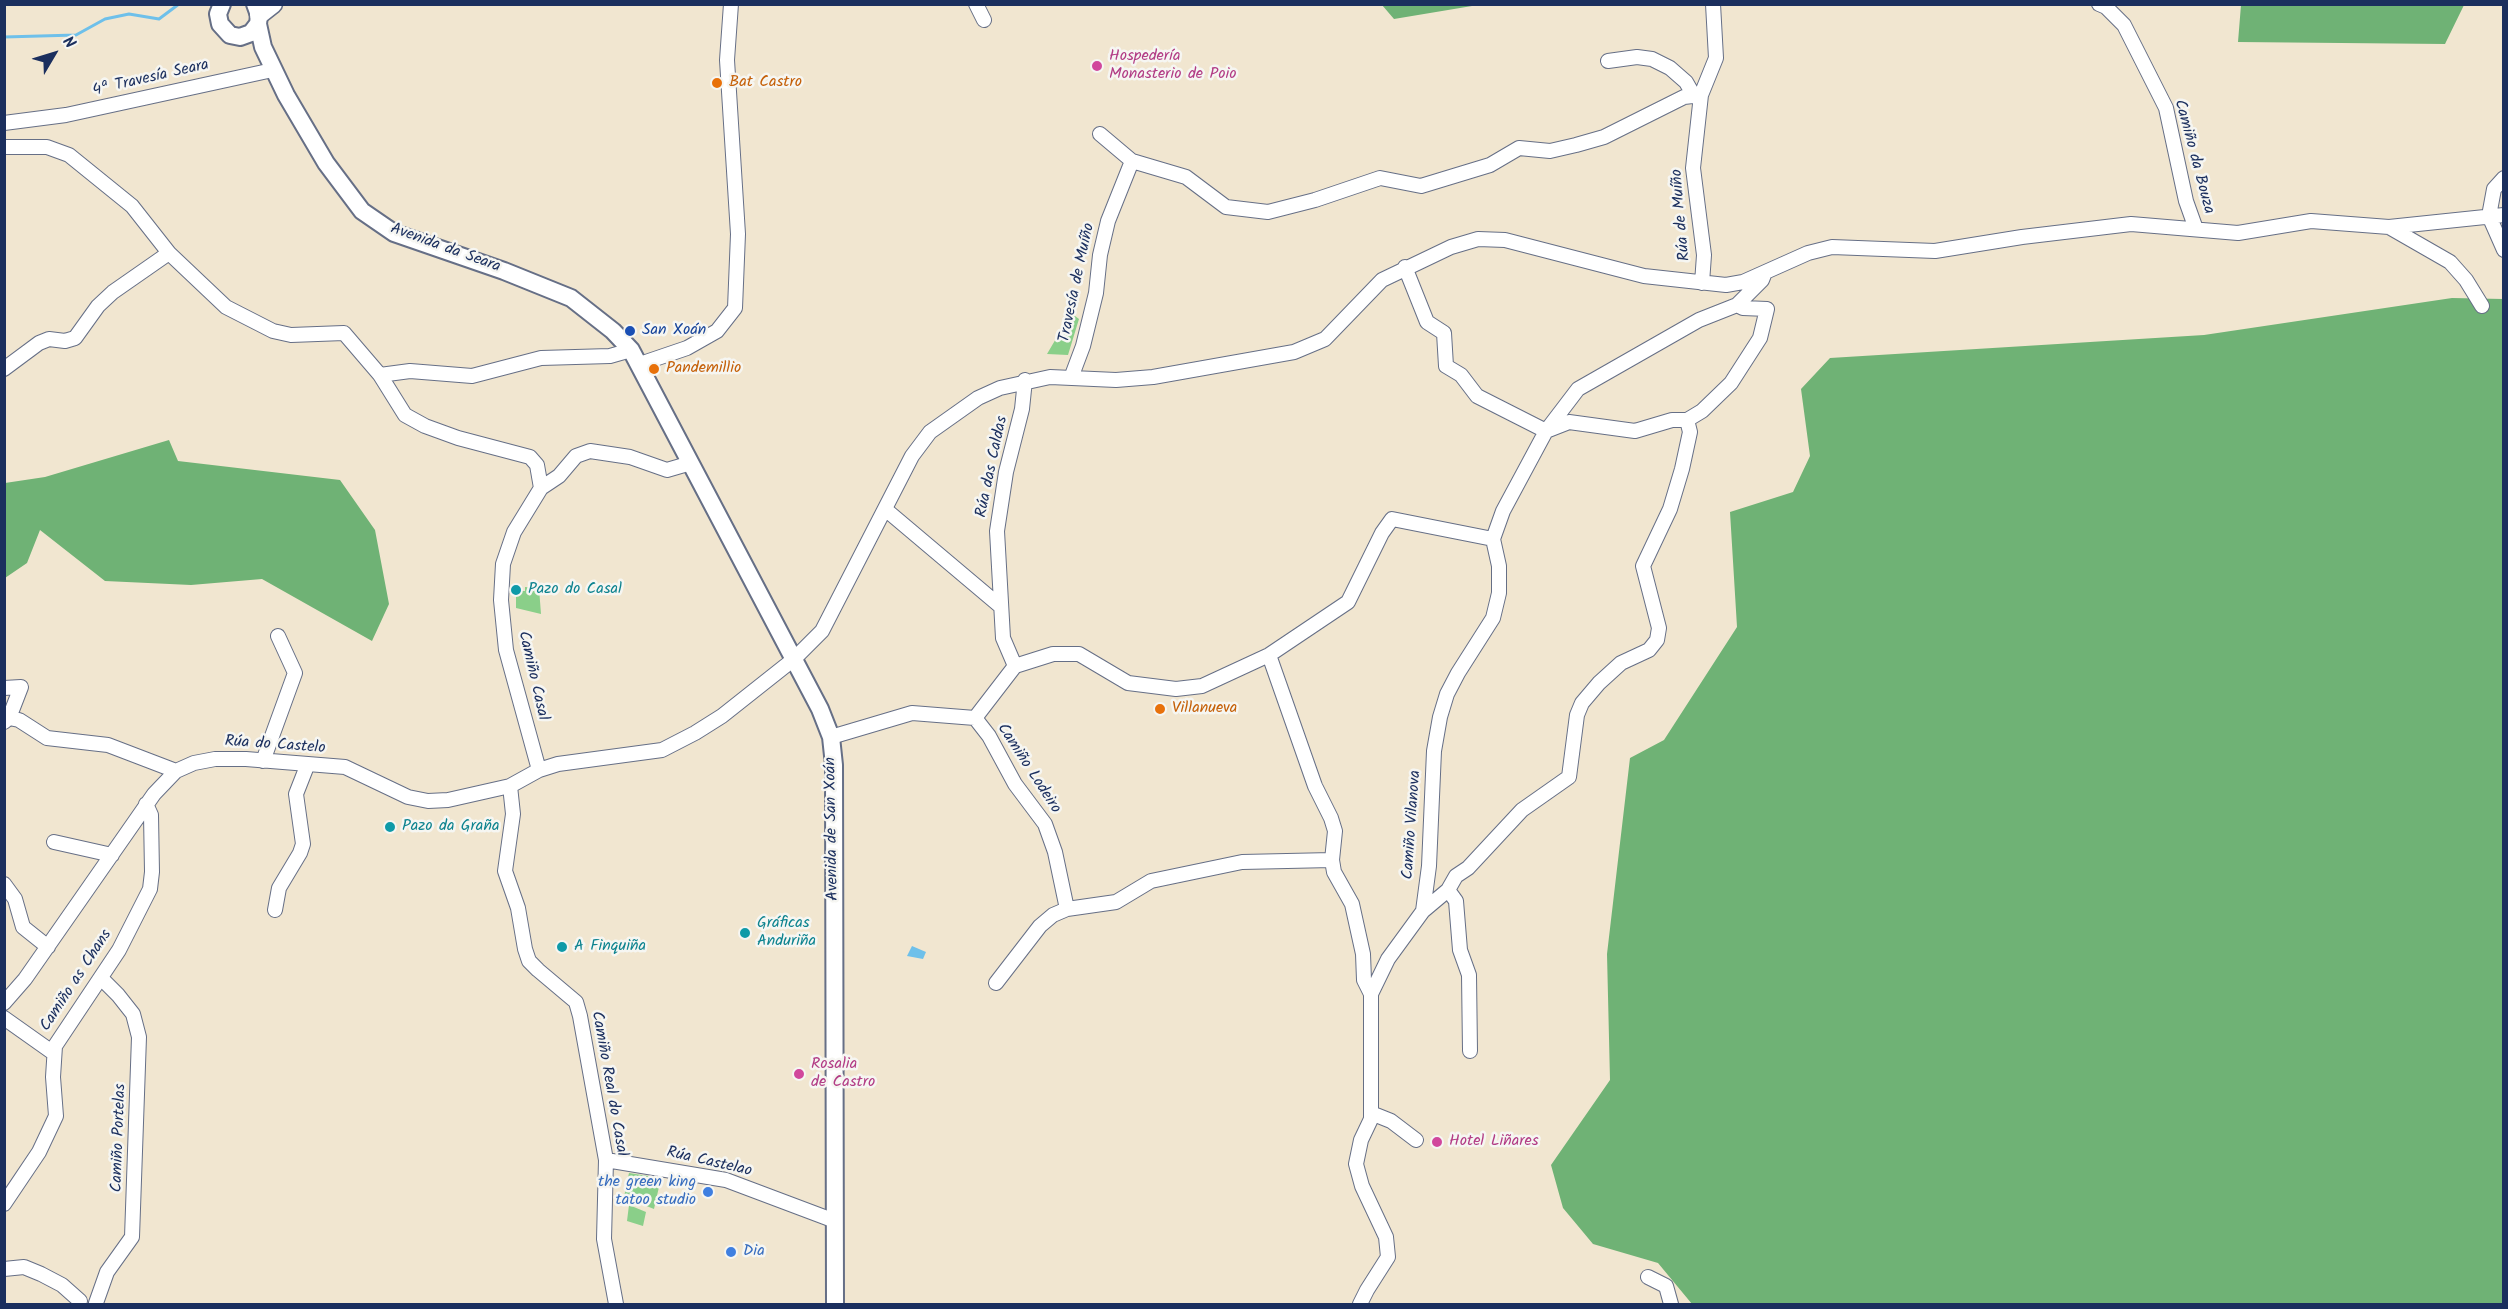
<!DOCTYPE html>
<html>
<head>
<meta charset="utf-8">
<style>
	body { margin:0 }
	#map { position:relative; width:2508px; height:1309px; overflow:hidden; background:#f1e6d0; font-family:Kalam,sans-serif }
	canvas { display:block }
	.frame { position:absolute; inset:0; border:6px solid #1b2f5e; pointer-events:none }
	.north { position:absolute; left:24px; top:24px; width:60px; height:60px; -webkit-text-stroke:4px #f6f6f2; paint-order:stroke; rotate:52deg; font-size:16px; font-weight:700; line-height:24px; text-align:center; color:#1b2f5e }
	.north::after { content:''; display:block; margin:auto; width:21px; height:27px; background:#1b2f5e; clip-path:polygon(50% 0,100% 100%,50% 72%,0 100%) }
</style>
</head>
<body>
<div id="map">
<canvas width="2508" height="1309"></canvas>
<div class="frame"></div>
<div class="north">N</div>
</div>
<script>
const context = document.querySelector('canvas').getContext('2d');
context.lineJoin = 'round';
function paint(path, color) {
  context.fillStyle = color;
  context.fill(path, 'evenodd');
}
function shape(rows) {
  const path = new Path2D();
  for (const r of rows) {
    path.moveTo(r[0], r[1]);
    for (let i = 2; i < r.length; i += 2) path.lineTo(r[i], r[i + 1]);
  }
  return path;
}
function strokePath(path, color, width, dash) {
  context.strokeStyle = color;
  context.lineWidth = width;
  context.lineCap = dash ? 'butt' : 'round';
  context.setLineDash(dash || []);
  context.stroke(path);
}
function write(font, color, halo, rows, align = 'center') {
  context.font = font + ' Kalam,sans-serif';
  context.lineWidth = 5;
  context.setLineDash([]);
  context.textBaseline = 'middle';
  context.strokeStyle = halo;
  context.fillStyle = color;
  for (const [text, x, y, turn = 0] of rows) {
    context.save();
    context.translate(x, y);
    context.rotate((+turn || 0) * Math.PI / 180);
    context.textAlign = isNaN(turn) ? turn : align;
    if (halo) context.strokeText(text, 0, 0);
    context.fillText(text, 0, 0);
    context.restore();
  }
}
paint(shape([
	[1071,313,1079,319,1068,355,1047,354],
	[525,587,539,588,541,614,516,608,516,591,525,591],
	[629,1173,661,1178,654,1209,624,1197],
	[629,1205,646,1212,643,1226,627,1221]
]), '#8acf89');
paint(shape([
	[1382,5,1478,5,1394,19],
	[2241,5,2241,4,2464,5,2445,44,2238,42],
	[2452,298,2503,299,2503,1304,1692,1304,1658,1263,1593,1244,1563,1208,1551,1165,1610,1080,1607,954,1630,758,1664,740,1737,627,1730,512,1793,492,1810,456,1801,389,1830,358,2204,335],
	[169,440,178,461,340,480,375,530,389,604,372,641,262,579,191,585,105,581,40,530,27,563,5,578,5,483,45,477]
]), '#6fb275');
paint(shape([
	[912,946,926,952,923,959,907,956]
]), '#6ec0ea');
strokePath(shape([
	[4,37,76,35,105,19,129,14,159,19,179,4]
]), '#6ec0ea', 3);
const minor = shape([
	[976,4,984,20],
	[2099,4,2106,7,2124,25,2166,108,2186,201,2196,229],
	[1608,61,1637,57,1652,59,1670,68,1686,82,1694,96],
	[4,123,66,115,268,71],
	[1100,134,1132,161,1186,177,1226,207,1268,212,1315,200,1380,178,1421,186,1490,165,1519,148,1550,151,1576,145,1604,137,1684,97,1701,95],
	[4,147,47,147,69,155,132,206,169,253,226,307,273,331,291,335,344,333,380,375,405,415,425,426,458,438,530,457,537,465,541,488],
	[2504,178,2494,189,2489,216,2504,250],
	[2389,227,2450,262,2466,280,2482,306],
	[1405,267,1427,322,1444,333,1446,366,1461,375,1477,396,1546,431,1569,422,1635,431,1672,420,1687,420,1702,411,1731,383,1760,338,1767,309,1743,308,1737,305],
	[1702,283,1704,255,1693,168,1701,95,1716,58,1713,4],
	[640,364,687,348,717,331,735,308,738,234,727,60,731,4],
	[4,369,39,343,49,339,65,341,75,338,98,306,113,292,169,253],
	[380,375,410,371,472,376,541,358,610,356,631,350],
	[1071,378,1083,346,1096,293,1100,255,1108,221,1132,161],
	[885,509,1000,606],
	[1493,539,1503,511,1546,431,1578,389,1699,320,1737,305,1762,280,1764,275],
	[1269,655,1315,786,1331,818,1335,831,1332,860,1334,872,1352,904,1363,954,1364,980,1371,994],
	[1015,666,1003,638,997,531,1006,472,1022,409,1025,380],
	[4,688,21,687,9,718],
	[975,718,989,736,1015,784,1045,824,1055,852,1067,909],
	[4,722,9,718,19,720,47,738,108,745,176,771],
	[831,737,912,713,975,718,1015,666,1053,654,1079,654,1128,683,1176,689,1202,686,1269,655,1348,602,1382,533,1392,519,1493,539],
	[263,761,295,673,278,636],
	[539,770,506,650,501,600,503,564,514,532,541,488,559,476,576,456,590,451,630,457,667,470,691,463],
	[510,786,513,814,505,871,518,908,525,949,529,961,538,970,576,1002,580,1016,606,1160,604,1239,616,1304],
	[54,842,112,855],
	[4,884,15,899,23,927,48,947],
	[1448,890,1456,901,1460,950,1469,975,1470,1051],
	[275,910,279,888,300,853,303,844,296,794,307,766],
	[1423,911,1448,890,1456,876,1468,868,1522,810,1569,777,1577,715,1582,703,1599,683,1621,663,1649,650,1657,640,1659,628,1643,566,1670,509,1682,469,1690,432,1687,420],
	[996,983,1040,926,1053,915,1067,909,1116,902,1151,881,1242,862,1332,860],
	[4,1003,25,979,154,794,176,771,194,763,215,759,246,759,345,767,408,797,428,801,448,800,510,786,539,770,558,764,662,750,695,733,722,716,794,659,822,631,912,456,930,432,978,398,1000,388,1050,377,1116,380,1153,377,1294,352,1325,339,1382,280,1451,247,1478,239,1505,240,1644,276,1726,285,1743,282,1808,253,1832,247,1935,251,2022,237,2131,224,2238,233,2311,221,2389,227,2504,215],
	[4,1018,52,1052],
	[1371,1113,1391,1121,1416,1140],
	[606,1160,726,1180,835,1221],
	[4,1204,39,1152,56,1116,53,1077,55,1046,119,950,150,889,152,872,151,815,146,804],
	[4,1269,24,1267,41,1274,62,1285,80,1301],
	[1648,1277,1666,1286,1671,1304],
	[96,1303,107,1272,132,1237,139,1037,133,1014,118,995,101,978],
	[1360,1304,1367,1290,1388,1257,1386,1237,1362,1186,1356,1164,1361,1140,1371,1119,1371,994,1388,959,1423,911,1429,866,1434,751,1440,717,1447,694,1458,673,1493,618,1499,593,1499,566,1493,539]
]);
const major = shape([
	[222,4,218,14,220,24,230,35,240,37,251,33,258,24,259,15,255,4],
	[258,24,263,47,286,95,326,163,362,211,394,233,504,271,571,298,613,331,631,350,820,709,831,737,834,765,835,1304]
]);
const highway = shape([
	[259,15,273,4]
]);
strokePath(minor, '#666f86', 16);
strokePath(major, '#666f86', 20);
strokePath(highway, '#666f86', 21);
strokePath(minor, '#fff', 14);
strokePath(major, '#fff', 16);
strokePath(highway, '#fff', 18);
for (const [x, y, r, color] of [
	[1097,66,6,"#d1479c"],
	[717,83,6,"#e8710a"],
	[630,331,6,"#1a4fb4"],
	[654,369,6,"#e8710a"],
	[516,590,6,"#0f9aa8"],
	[1160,709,6,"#e8710a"],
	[390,827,6,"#0f9aa8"],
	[745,933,6,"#0f9aa8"],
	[562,947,6,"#0f9aa8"],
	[799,1074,6,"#d1479c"],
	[1437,1142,6,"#d1479c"],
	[708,1192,6,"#3f7fe0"],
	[731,1252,6,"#3f7fe0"]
]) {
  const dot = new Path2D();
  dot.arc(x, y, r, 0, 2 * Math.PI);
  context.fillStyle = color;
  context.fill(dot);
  strokePath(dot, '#f6f6f2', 2);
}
write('16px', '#b23c85', '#f6f6f2', [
	["Hospedería",1109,57],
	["Monasterio de Poio",1109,75],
	["Rosalia",811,1065],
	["de Castro",811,1083],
	["Hotel Liñares",1449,1142]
], 'left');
write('16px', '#1b2f5e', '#f6f6f2', [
	["4ª Travesía Seara",151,79,-13],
	["Camiño da Bouza",2193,157,75],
	["Rúa de Muíño",1682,215,-95],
	["Avenida da Seara",445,249,20],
	["Travesía de Muíño",1078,283,-78],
	["Rúa das Caldas",993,467,-78],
	["Camiño Casal",532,676,77],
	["Rúa do Castelo",275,746,4],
	["Camiño Lodeiro",1028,769,57],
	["Camiño Vilanova",1413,825,-86],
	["Avenida de San Xoán",833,829,-91],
	["Camiño as Chans",77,981,-57],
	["Camiño Real do Casal",608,1084,80],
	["Camiño Portelas",120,1138,-88],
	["Rúa Castelao",709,1163,13]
]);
write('16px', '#c56008', '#f6f6f2', [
	["Bat Castro",729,83],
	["Pandemillio",666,369],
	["Villanueva",1172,709]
], 'left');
write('16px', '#164399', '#f6f6f2', [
	["San Xoán",642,331]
], 'left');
write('16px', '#0d838f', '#f6f6f2', [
	["Pazo do Casal",528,590],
	["Pazo da Graña",402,827],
	["Gráficas",757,924],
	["Anduriña",757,942],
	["A Finquiña",574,947]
], 'left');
write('16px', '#366cbe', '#f6f6f2', [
	["the green king",696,1183],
	["tatoo studio",696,1201],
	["Dia",743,1252,"left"]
], 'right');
</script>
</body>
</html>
